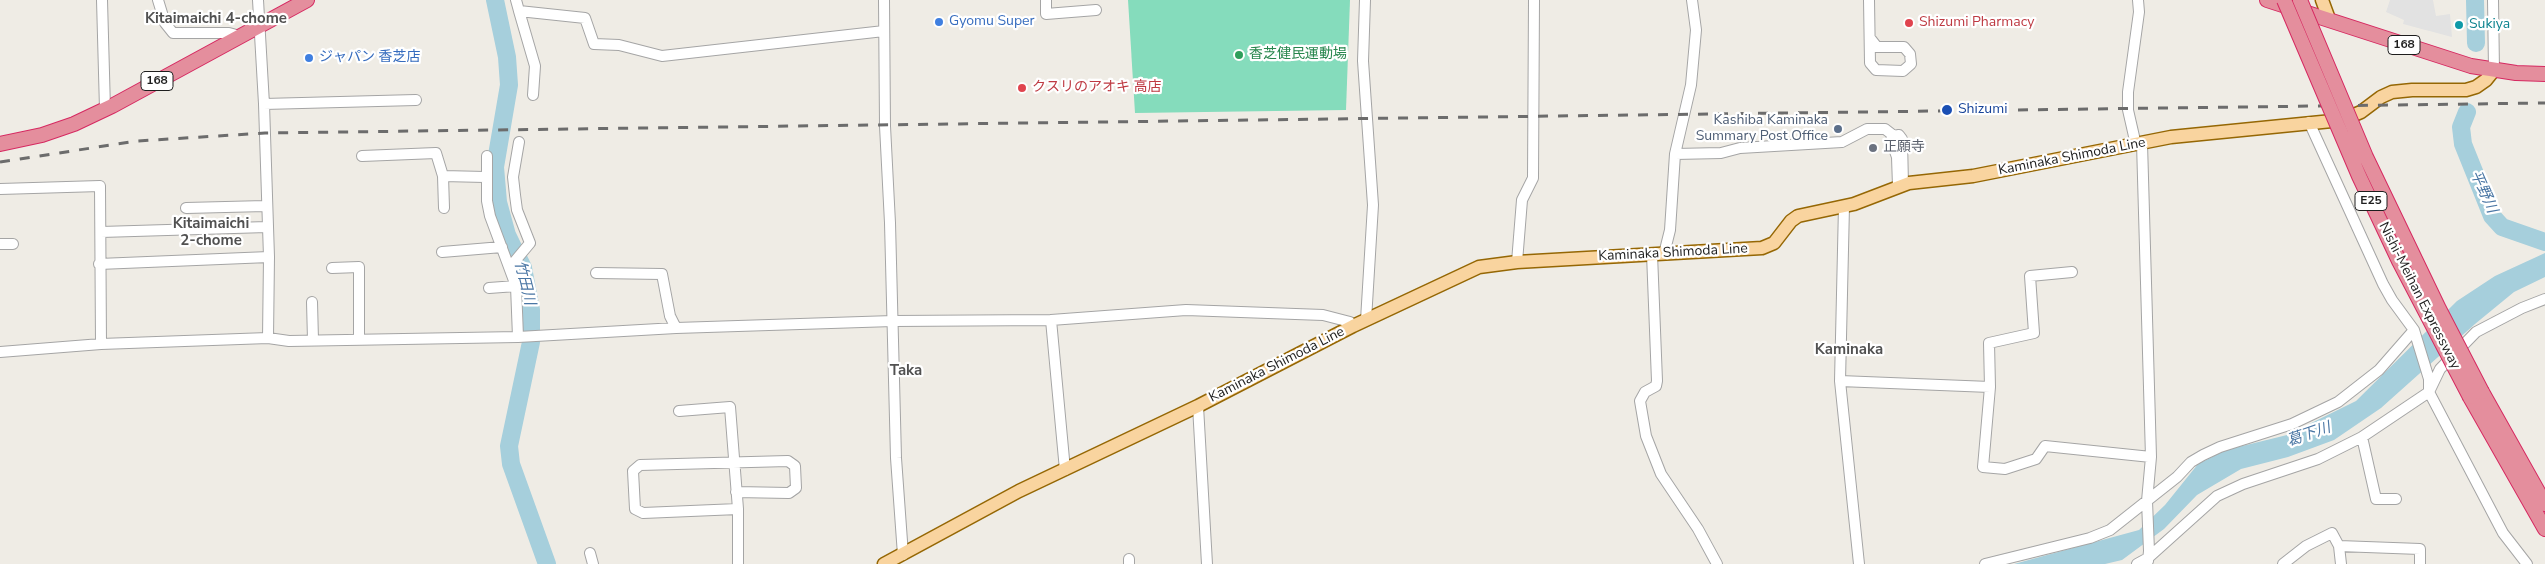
<!DOCTYPE html>
<html>
<head>
<meta charset="utf-8">
<style>
	body { margin:0 }
	canvas { display:block; background:#efece5 }
</style>
</head>
<body>
<canvas width="2545" height="564"></canvas>
<script>
const context = document.querySelector('canvas').getContext('2d');
context.lineJoin = 'round';
function paint(path, color) {
  context.fillStyle = color;
  context.fill(path, 'evenodd');
}
function shape(rows) {
  const path = new Path2D();
  for (const r of rows) {
    path.moveTo(r[0], r[1]);
    for (let i = 2; i < r.length; i += 2) path.lineTo(r[i], r[i + 1]);
  }
  return path;
}
function strokePath(path, color, width, dash) {
  context.strokeStyle = color;
  context.lineWidth = width;
  context.lineCap = dash ? 'butt' : 'round';
  context.setLineDash(dash || []);
  context.stroke(path);
}
function write(font, color, halo, rows, align = 'center') {
  context.font = font + ' "Nunito Sans","Noto Sans JP",sans-serif';
  context.lineWidth = 4.5;
  context.setLineDash([]);
  context.textBaseline = 'middle';
  context.strokeStyle = halo;
  context.fillStyle = color;
  for (const [text, x, y, turn = 0] of rows) {
    context.save();
    context.translate(x, y);
    context.rotate((+turn || 0) * Math.PI / 180);
    context.textAlign = isNaN(turn) ? turn : align;
    if (halo) context.strokeText(text, 0, 0);
    context.fillText(text, 0, 0);
    context.restore();
  }
}
paint(shape([
	[1128,0,1350,0,1346,110,1135,113]
]), '#85dcbc');
paint(shape([
	[2390,0,2433,0,2436,16,2450,14,2452,37,2403,24,2404,20,2386,12]
]), '#e2e2e2');
paint(shape([
	[2545,253,2545,277,2514,292,2475,324,2381,408,2334,440,2288,457,2241,469,2197,495,2164,529,2122,560,2105,564,2014,564,2139,530,2165,505,2198,464,2226,450,2287,435,2356,401,2457,301,2495,276]
]), '#a6cfdc');
strokePath(shape([
	[495,0,507,57,509,85,495,167,498,202,507,235,523,268,531,310,531,342,509,446,511,464,547,564],
	[2475,0,2476,43],
	[2467,112,2461,127,2463,144,2492,216,2502,227,2545,242]
]), '#a6cfdc', 18);
const minor = shape([
	[102,0,105,109],
	[158,0,165,23,173,33,229,33,240,36],
	[258,0,264,104,269,257,268,338],
	[516,0,519,11,585,18,594,44,619,45,662,56,884,31],
	[884,0,885,126,890,223,896,458,903,555],
	[1046,0,1046,14,1096,10],
	[1365,0,1363,61,1373,205,1366,320],
	[1869,0,1870,63,1876,70,1903,71,1911,64,1910,54,1904,47,1877,47,1870,38],
	[2493,0,2494,70],
	[519,11,535,66,533,95],
	[264,104,416,100],
	[2309,122,2383,284,2392,300,2414,330,2429,379,2429,392,2503,533,2527,564],
	[2142,143,2151,457,2147,501,2149,551,2148,561],
	[2136,145,2128,110,2128,92,2139,12,2138,0],
	[1675,154,1721,153,1740,148,1842,142,1867,129,1885,129,1894,136],
	[362,156,436,153,443,176],
	[487,156,487,201,490,216,516,286,518,337],
	[1898,186,1897,157,1891,140,1894,136,1899,135,1902,139,1903,185],
	[0,189,100,186,101,344],
	[1844,206,1840,381,1859,564],
	[186,208,265,206],
	[444,208,443,176,485,177],
	[101,232,267,227],
	[0,244,13,244],
	[442,252,502,247],
	[1652,254,1657,381,1656,386,1645,392,1640,401,1646,436,1661,474,1698,529,1717,564],
	[1664,254,1670,230,1675,154,1691,85,1696,30,1692,0],
	[1517,262,1522,200,1533,178,1534,0],
	[99,264,269,257],
	[510,267,530,243,517,210,515,195,513,177,519,142],
	[332,268,359,267,359,340],
	[2072,272,2030,276,2034,333,1989,343,1990,387,1983,467,2005,469,2036,459,2045,446,2151,457],
	[596,273,662,274,670,316,676,328],
	[489,288,516,286],
	[312,302,313,340],
	[1051,320,1065,470],
	[0,352,101,344,268,338,289,341,518,337,676,328,893,321,1051,320,1186,310,1323,315,1350,322,1353,326],
	[1840,381,1990,387],
	[1198,406,1207,564],
	[679,411,730,407,738,509,738,564],
	[2362,437,2376,499,2396,499],
	[736,492,789,493,796,488,795,466,788,461,640,465,633,471,635,509,643,513,738,509],
	[590,553,593,564],
	[1129,564,1129,559],
	[1985,564,2090,538,2110,530,2177,477,2191,462,2203,455,2220,447,2292,424,2338,402,2379,370,2414,330],
	[2137,564,2148,558,2217,496,2243,484,2318,459,2362,437,2429,392,2440,369,2476,332,2522,308,2545,299],
	[2283,564,2306,546,2332,533,2339,546],
	[2341,564,2339,546,2420,549,2420,564]
]);
const major = shape([
	[2322,0,2329,19],
	[884,564,1019,491,1198,406,1353,326,1479,267,1517,262,1762,248,1774,243,1791,221,1798,216,1854,204,1909,183,1973,176,2171,137,2342,120,2361,112,2381,97,2392,92,2412,90,2466,90,2476,87,2486,80,2494,70]
]);
const highway = shape([
	[2267,0,2471,66,2516,73,2545,74],
	[0,144,42,135,74,124,112,106,307,0],
	[2482,392,2545,504],
	[2470,397,2545,529]
]);
strokePath(minor, '#a5a5a5', 12);
strokePath(major, '#956704', 15);
strokePath(highway, '#d62961', 16);
strokePath(minor, '#fff', 10);
strokePath(major, '#f9d49f', 12);
strokePath(highway, '#e48e9d', 14);
strokePath(shape([
	[0,162,137,141,265,133,2545,103]
]), '#6c6c6c', 3, [10, 10]);
const highwayBridge = shape([
	[2284,0,2359,176,2399,261,2470,397],
	[2300,0,2366,157,2439,309,2482,392]
]);
strokePath(highwayBridge, '#d62961', 16, []);
strokePath(highwayBridge, '#e48e9d', 14);
for (const [x, y, r, color] of [
	[939,22,5,"#3f7fe0"],
	[1909,23,5,"#e0444e"],
	[2459,25,5,"#0f9aa8"],
	[1239,55,5,"#2e9e5b"],
	[309,58,5,"#3f7fe0"],
	[1022,88,5,"#e0444e"],
	[1947,110,6,"#1a4fb4"],
	[1838,129,5,"#5c6f8a"],
	[1873,148,5,"#6b7280"]
]) {
  const dot = new Path2D();
  dot.arc(x, y, r, 0, 2 * Math.PI);
  context.fillStyle = color;
  context.fill(dot);
  strokePath(dot, '#fff', 2);
}
for (const [x, y, w] of [
	[2404,45,32],
	[157,81,32],
	[2371,201,32]
]) {
  const box = new Path2D();
  box.roundRect(x - w / 2, y - 9.5, w, 19, 4);
  context.fillStyle = '#fff';
  context.fill(box);
  strokePath(box, '#1e1e1e', 1);
}
write('bold 12px', '#1e1e1e', null, [
	["168",2404,45],
	["168",157,81],
	["E25",2371,201]
]);
write('14px', '#366cbe', '#fff', [
	["Gyomu Super",949,22],
	["ジャパン 香芝店",319,58]
], 'left');
write('14px', '#be3a42', '#fff', [
	["Shizumi Pharmacy",1919,23],
	["クスリのアオキ 高店",1032,88]
], 'left');
write('14px', '#0d838f', '#fff', [
	["Sukiya",2469,25]
], 'left');
write('14px', '#27864d', '#fff', [
	["香芝健民運動場",1249,55]
], 'left');
write('14px', '#164399', '#fff', [
	["Shizumi",1958,110]
], 'left');
write('14px', '#4e5e75', '#fff', [
	["Kashiba Kaminaka",1828,121],
	["Summary Post Office",1828,137]
], 'right');
write('14px', '#5b616d', '#fff', [
	["正願寺",1883,148]
], 'left');
write('14px', '#1e1e1e', '#fff', [
	["Kaminaka Shimoda Line",2072,157,-11],
	["Kaminaka Shimoda Line",1673,253,-3],
	["Nishi-Meihan Expressway",2419,296,63],
	["Kaminaka Shimoda Line",1277,365,-27]
]);
write('bold 15px', '#515151', '#fff', [
	["Kitaimaichi 4-chome",216,19],
	["Kitaimaichi",211,224],
	["2-chome",211,241],
	["Kaminaka",1849,350],
	["Taka",906,371]
]);
write('italic 15px', '#4a76a4', '#fff', [
	["平野川",2483,192,66],
	["竹田川",524,283,76],
	["葛下川",2309,435,-19]
]);
</script>
</body>
</html>
